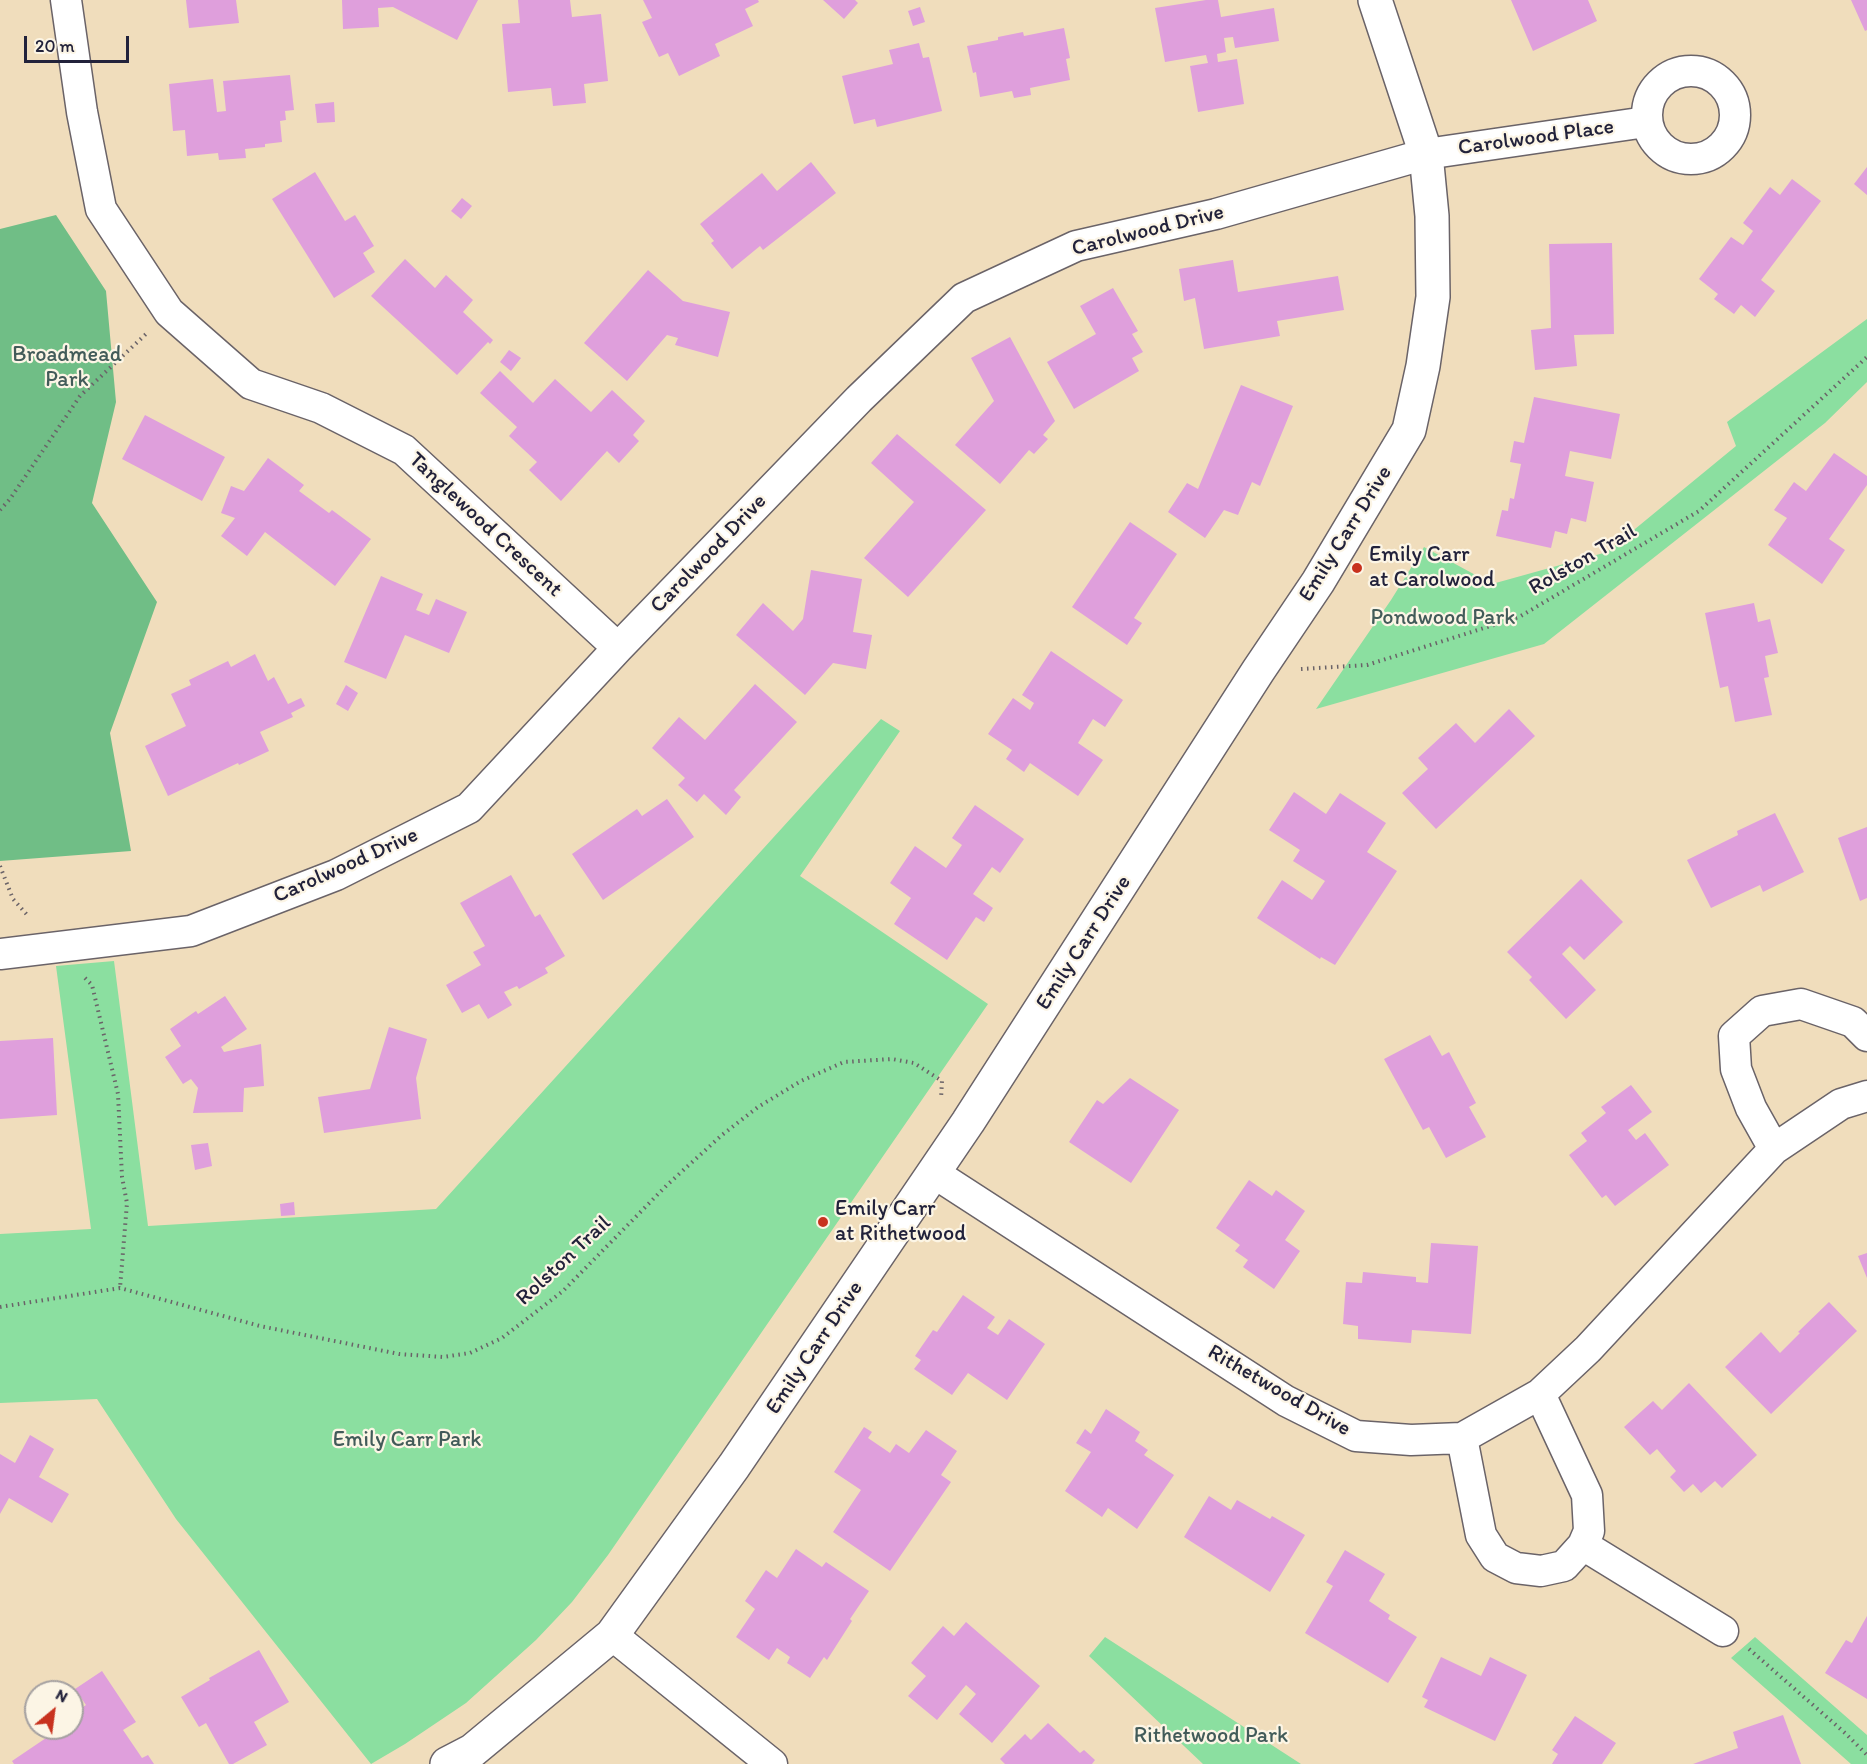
<!DOCTYPE html>
<html>
<head>
<meta charset="utf-8">
<style>
	body { margin:0 }
	#map { position:relative; width:1867px; height:1764px; overflow:hidden; background:#f0ddbc; font-family:Itim,sans-serif }
	canvas { display:block }
	.north { position:absolute; left:24px; top:1680px; width:60px; height:60px; box-sizing:border-box; background:#fcf5e5; border:2px solid #a5a1a1; border-radius:50%; rotate:29deg; font-size:16px; font-weight:700; line-height:24px; text-align:center; color:#22223b }
	.north::after { content:''; display:block; margin:auto; width:21px; height:27px; background:#c8321e; clip-path:polygon(50% 0,100% 100%,50% 72%,0 100%) }
	.scale { position:absolute; left:24px; top:36px; width:105px; height:27px; box-sizing:border-box; border:3px solid #22223b; border-top:0; padding-left:8px; font-size:18px; line-height:21px; white-space:nowrap; color:#22223b; -webkit-text-stroke:4px #fcf5e5; paint-order:stroke }
</style>
</head>
<body>
<div id="map">
<canvas width="1867" height="1764"></canvas>
<div class="north">N</div>
<div class="scale">20 m</div>
</div>
<script>
const context = document.querySelector('canvas').getContext('2d');
context.lineJoin = 'round';
function paint(path, color) {
  context.fillStyle = color;
  context.fill(path, 'evenodd');
}
function shape(rows) {
  const path = new Path2D();
  for (const r of rows) {
    if (r.length === 3) {
      path.moveTo(r[0] + r[2], r[1]);
      path.arc(r[0], r[1], r[2], 0, 2 * Math.PI);
      continue;
    }
    path.moveTo(r[0], r[1]);
    for (let i = 2; i < r.length; i += 2) path.lineTo(r[i], r[i + 1]);
  }
  return path;
}
function strokePath(path, color, width, dash) {
  context.strokeStyle = color;
  context.lineWidth = width;
  context.lineCap = dash ? 'butt' : 'round';
  context.setLineDash(dash || []);
  context.stroke(path);
}
function write(font, color, halo, rows, align = 'center') {
  context.font = font + ' Itim,sans-serif';
  context.lineWidth = 4.5;
  context.setLineDash([]);
  context.textBaseline = 'middle';
  context.strokeStyle = halo;
  context.fillStyle = color;
  for (const [text, x, y, turn = 0] of rows) {
    context.save();
    context.translate(x, y);
    context.rotate((+turn || 0) * Math.PI / 180);
    context.textAlign = isNaN(turn) ? turn : align;
    if (halo) context.strokeText(text, 0, 0);
    context.fillText(text, 0, 0);
    context.restore();
  }
}
paint(shape([
	[1867,319,1867,382,1825,423,1544,644,1316,709,1391,600,1424,547,1492,584,1607,552,1736,446,1727,422],
	[881,719,900,731,800,876,988,1004,608,1555,572,1602,536,1640,466,1703,405,1744,371,1764,176,1519,97,1399,0,1403,0,1234,91,1229,56,966,114,961,148,1226,436,1209],
	[1105,1637,1301,1764,1203,1764,1089,1656],
	[1755,1637,1867,1735,1867,1764,1851,1764,1731,1658]
]), '#8bdfa0');
paint(shape([
	[56,215,106,291,116,402,92,503,157,602,110,733,131,851,0,861,0,229]
]), '#70be86');
paint(shape([
	[186,0,236,0,239,23,189,28],
	[342,0,478,0,457,40,393,7,378,8,379,27,343,29],
	[518,0,570,0,572,17,601,14,608,81,584,84,586,103,553,106,551,88,508,92,502,24,520,23],
	[643,0,758,0,759,2,745,9,753,26,715,44,720,56,679,76,668,53,659,57,642,22,652,18],
	[823,0,855,0,858,3,844,19],
	[1206,0,1218,0,1221,17,1274,8,1279,41,1235,48,1233,37,1224,38,1226,52,1217,54,1218,62,1237,59,1244,104,1198,112,1190,66,1208,63,1206,55,1165,62,1155,8],
	[1511,0,1588,0,1597,21,1533,51],
	[1851,0,1867,0,1867,30,1865,31],
	[920,7,925,22,913,26,908,11],
	[1064,28,1070,58,1066,59,1070,80,1030,88,1031,95,1014,98,1012,91,980,97,976,72,973,73,967,46,998,40,998,37,1023,32,1024,36],
	[919,43,923,58,929,57,942,111,877,127,875,119,854,124,842,76,893,64,889,50],
	[290,75,294,110,285,111,286,120,280,121,282,142,265,144,265,147,245,149,246,158,219,160,218,153,187,156,185,130,173,131,169,84,213,79,217,112,226,111,223,81],
	[334,102,335,122,317,123,315,104],
	[811,162,836,193,763,250,760,246,732,269,711,243,714,241,700,224,762,173,777,191],
	[1867,167,1867,195,1854,184],
	[315,172,345,221,355,215,374,246,363,253,375,272,334,298,272,199],
	[1792,179,1821,201,1761,280,1775,291,1755,317,1741,305,1734,314,1714,299,1718,294,1699,279,1731,237,1743,245,1753,231,1743,223,1770,187,1780,195],
	[462,198,472,206,461,219,451,211],
	[1612,243,1614,334,1574,335,1577,366,1535,370,1531,330,1551,328,1549,244],
	[405,259,435,288,446,275,473,300,463,312,493,340,490,344,488,342,457,375,371,296],
	[1233,260,1238,292,1338,276,1344,310,1277,321,1280,336,1204,349,1195,298,1184,301,1179,269],
	[648,270,683,301,730,312,718,357,675,345,678,338,667,335,627,381,584,343],
	[1113,288,1138,331,1132,334,1143,352,1132,358,1139,371,1074,409,1047,362,1096,334,1080,306],
	[1010,337,1055,421,1043,435,1048,439,1034,454,1029,450,1000,484,955,445,994,401,971,358],
	[509,350,521,358,511,371,500,362],
	[500,371,533,403,555,379,591,412,612,390,645,421,633,435,639,441,619,463,607,451,561,501,529,470,537,462,509,436,517,427,480,393],
	[1241,385,1293,406,1260,486,1252,482,1238,515,1224,510,1205,538,1168,512,1187,483,1198,489],
	[1534,397,1620,414,1611,459,1570,451,1565,476,1594,482,1586,522,1571,518,1567,534,1555,531,1551,548,1496,536,1502,510,1508,511,1510,498,1514,499,1521,464,1510,462,1514,441,1524,443],
	[145,415,225,457,202,501,122,459],
	[897,434,986,510,908,597,864,558,914,502,871,463],
	[1834,453,1867,476,1867,485,1829,539,1845,550,1822,584,1768,545,1787,518,1774,510,1794,482,1806,491],
	[268,458,304,485,299,491,329,513,332,510,371,539,335,586,265,532,247,556,221,536,235,518,221,513,231,486,244,491],
	[1130,522,1177,554,1134,618,1142,623,1127,645,1072,607],
	[811,570,862,579,853,632,872,635,866,669,833,663,805,695,736,635,763,603,793,631,803,619],
	[381,576,423,594,416,610,429,615,436,599,467,612,449,653,405,635,386,679,344,662],
	[1754,603,1758,622,1770,619,1778,653,1765,656,1769,677,1764,678,1772,715,1735,722,1728,686,1720,688,1705,613],
	[1051,651,1123,700,1105,727,1093,719,1078,743,1103,760,1078,796,1030,763,1024,772,1006,759,1012,750,988,734,1013,698,1030,710,1034,703,1022,695],
	[255,654,268,681,274,677,288,704,301,698,305,706,291,713,293,717,260,732,269,751,239,765,238,763,168,796,145,746,186,726,171,694,191,685,189,680,228,661,231,667],
	[755,684,797,722,734,790,741,797,726,815,704,794,697,802,678,785,685,778,652,748,679,717,705,740],
	[346,685,358,693,348,711,336,704],
	[1509,709,1535,736,1436,829,1402,793,1428,769,1418,758,1456,723,1475,743],
	[1294,792,1326,814,1340,793,1386,823,1367,852,1397,871,1335,965,1321,957,1320,959,1257,918,1282,880,1312,900,1325,881,1293,861,1300,850,1269,830],
	[667,799,694,837,603,900,572,854,637,809,642,816],
	[975,805,1024,839,1000,873,992,867,973,894,993,908,984,922,976,917,947,960,894,924,911,898,890,883,915,846,946,868,962,845,952,838],
	[1775,813,1804,872,1763,892,1760,885,1711,908,1687,860,1738,835,1737,831],
	[1867,827,1867,898,1860,901,1838,838],
	[511,875,535,917,540,914,565,956,545,968,548,973,519,989,517,986,504,992,512,1005,488,1019,479,1004,462,1013,446,985,481,965,473,952,485,946,460,903],
	[1581,879,1623,922,1584,960,1570,946,1562,954,1596,990,1566,1019,1529,980,1532,977,1507,952],
	[225,996,247,1029,221,1047,224,1052,261,1044,264,1086,244,1088,243,1112,193,1113,198,1088,191,1079,183,1084,165,1057,181,1046,170,1029,196,1011,198,1014],
	[389,1027,427,1039,416,1078,421,1119,324,1133,318,1097,370,1089],
	[1430,1035,1442,1056,1449,1052,1476,1103,1469,1107,1486,1137,1446,1158,1429,1127,1423,1130,1384,1059],
	[53,1038,57,1115,0,1119,0,1041],
	[1130,1078,1179,1110,1131,1183,1069,1142,1097,1100,1103,1104],
	[1631,1085,1652,1112,1628,1130,1636,1140,1645,1133,1669,1165,1615,1206,1606,1195,1602,1198,1569,1155,1587,1141,1581,1133,1606,1113,1601,1107],
	[208,1143,212,1166,195,1170,191,1145],
	[1249,1180,1272,1196,1276,1190,1305,1211,1285,1240,1300,1251,1274,1289,1243,1267,1248,1260,1235,1251,1240,1245,1216,1228],
	[294,1202,295,1215,281,1216,280,1204],
	[1431,1243,1478,1246,1471,1334,1412,1330,1411,1343,1358,1339,1358,1326,1343,1324,1346,1282,1362,1283,1363,1272,1416,1277,1416,1282,1428,1283],
	[1867,1253,1867,1278,1858,1256],
	[963,1295,995,1317,987,1328,998,1335,1009,1319,1045,1344,1007,1400,968,1373,952,1395,914,1369,921,1360,915,1356,933,1330,937,1332],
	[1829,1302,1857,1331,1771,1414,1725,1367,1761,1332,1780,1353,1800,1333,1798,1332],
	[1689,1383,1757,1455,1722,1488,1715,1481,1701,1493,1693,1484,1684,1492,1670,1477,1676,1471,1657,1449,1650,1455,1624,1427,1653,1401,1662,1410],
	[1106,1409,1140,1432,1135,1441,1148,1450,1144,1455,1174,1475,1137,1529,1108,1508,1102,1517,1065,1491,1091,1452,1076,1443,1085,1429,1091,1434],
	[864,1427,872,1432,868,1438,890,1453,896,1444,909,1453,926,1430,957,1451,941,1475,951,1482,890,1571,833,1532,861,1490,834,1472],
	[30,1435,54,1449,39,1477,69,1494,52,1523,9,1498,0,1514,0,1454,15,1463],
	[1209,1496,1231,1510,1237,1500,1270,1519,1272,1516,1305,1535,1270,1592,1184,1537],
	[796,1549,822,1567,826,1562,869,1591,850,1619,852,1621,827,1660,824,1657,810,1678,787,1663,790,1657,777,1648,769,1660,736,1637,755,1609,745,1601,766,1570,777,1578],
	[1345,1550,1385,1574,1369,1601,1390,1615,1388,1619,1417,1637,1388,1683,1305,1633,1333,1586,1326,1582],
	[1867,1616,1867,1699,1825,1673,1846,1640,1852,1643],
	[966,1622,1040,1686,992,1743,959,1714,976,1694,966,1685,937,1720,908,1696,926,1676,911,1663,943,1626,954,1636],
	[259,1650,289,1702,254,1722,267,1745,233,1764,229,1764,206,1723,199,1727,181,1697,210,1680,209,1678],
	[1441,1657,1481,1676,1490,1657,1527,1675,1495,1741,1424,1707,1428,1700,1422,1697],
	[102,1671,136,1722,123,1730,142,1758,148,1755,154,1764,14,1764,12,1761,46,1738,43,1734,52,1728,72,1728,72,1715,86,1705,75,1689],
	[1783,1715,1801,1764,1693,1764,1738,1748,1733,1732],
	[1575,1716,1616,1743,1602,1764,1552,1764,1558,1754,1552,1750],
	[1048,1723,1080,1753,1084,1750,1095,1760,1092,1764,1005,1764,1000,1759,1025,1734,1031,1740]
]), '#df9fdc');
const minor = shape([
	[66,0,82,112,101,209,169,312,251,384,321,408,404,450,618,648],
	[1691,115,44],
	[0,954,191,931,336,875,469,808,618,648,859,399,964,298,1076,246,1216,214,1426,154,1646,122],
	[1774,1149,1751,1108,1736,1069,1734,1036,1762,1011,1801,1004,1853,1022,1867,1036],
	[934,1173,1286,1401,1356,1436,1411,1440,1462,1438,1540,1394,1588,1349,1774,1149,1841,1104,1867,1096],
	[1462,1438,1481,1535,1495,1557,1516,1568,1541,1571,1564,1566,1583,1545,1589,1531,1587,1495,1540,1394],
	[1583,1545,1723,1631],
	[612,1635,772,1764]
]);
const tertiary = shape([
	[447,1764,472,1751,612,1635,734,1466,968,1122,1258,671,1318,582,1409,430,1423,366,1433,297,1432,216,1426,154,1375,0]
]);
strokePath(minor, '#6a6368', 33);
strokePath(tertiary, '#6a6368', 36);
strokePath(shape([
	[0,510,10,499,80,396,146,334],
	[1301,669,1367,665,1519,617,1699,511,1867,357],
	[0,866,13,899,29,917],
	[85,978,92,985,118,1094,122,1177,127,1203,120,1288],
	[0,1307,120,1288,260,1326,399,1354,443,1357,470,1353,502,1338,563,1291,667,1185,722,1135,758,1107,801,1081,844,1062,892,1059,914,1063,942,1081,941,1099],
	[1749,1649,1845,1733,1867,1755]
]), '#6a6368', 4, [1.5, 4.5]);
strokePath(minor, '#fff', 30);
strokePath(tertiary, '#fff', 33);
for (const [x, y, r, color] of [
	[1357,568,6,"#c8321e"],
	[823,1222,6,"#c8321e"]
]) {
  const dot = new Path2D();
  dot.arc(x, y, r, 0, 2 * Math.PI);
  context.fillStyle = color;
  context.fill(dot);
  strokePath(dot, '#fcf5e5', 2);
}
write('22px', '#22223b', '#fcf5e5', [
	["Carolwood Place",1536,138,-8],
	["Carolwood Drive",1148,231,-14],
	["Tanglewood Crescent",485,525,43],
	["Emily Carr Drive",1346,534,-58],
	["Carolwood Drive",709,554,-46],
	["Rolston Trail",1583,560,-30],
	["Carolwood Drive",346,866,-24],
	["Emily Carr Drive",1084,943,-57],
	["Rolston Trail",564,1261,-43],
	["Emily Carr Drive",815,1348,-56],
	["Rithetwood Drive",1279,1391,30]
]);
write('22px', '#425b59', '#fcf5e5', [
	["Broadmead",67,355],
	["Park",67,380],
	["Pondwood Park",1443,618],
	["Emily Carr Park",407,1440],
	["Rithetwood Park",1211,1736]
]);
write('22px', '#22223b', '#fcf5e5', [
	["Emily Carr",1369,555],
	["at Carolwood",1369,580],
	["Emily Carr",835,1209],
	["at Rithetwood",835,1234]
], 'left');
</script>
</body>
</html>
